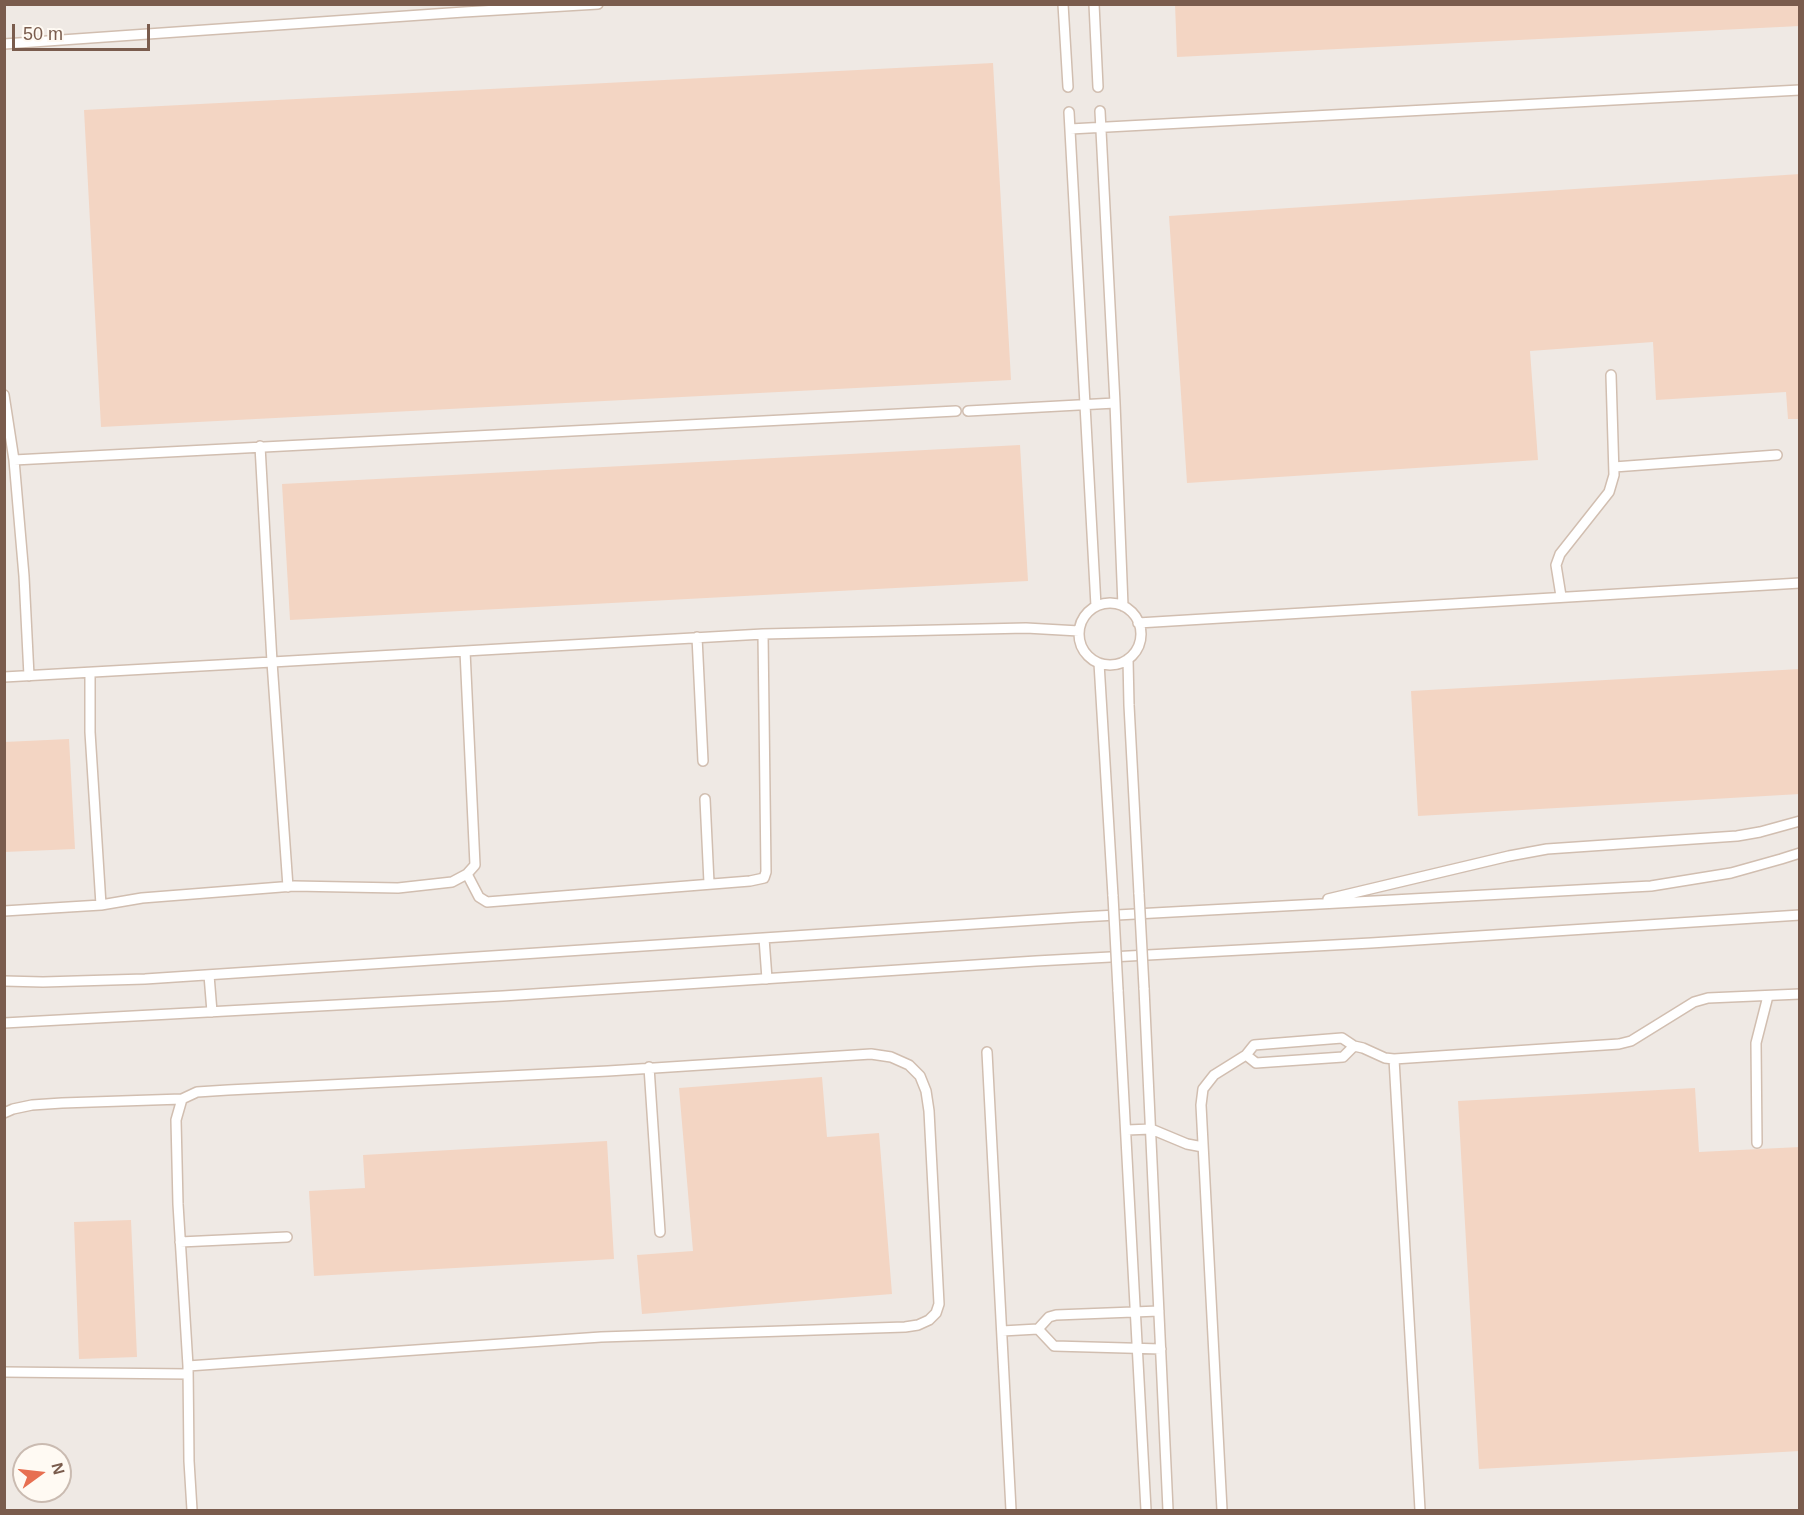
<!DOCTYPE html>
<html>
<head>
<meta charset="utf-8">
<style>
	body { margin:0 }
	#map { position:relative; width:1804px; height:1515px; overflow:hidden; background:#fdf6ec; font-family:Helvetica,sans-serif }
	canvas { display:block }
	.frame { position:absolute; inset:0; border:6px solid #7a5c4d; pointer-events:none }
	.north { position:absolute; left:12px; top:1443px; width:60px; height:60px; box-sizing:border-box; background:#fffaf3; border:2px solid #cabbb1; border-radius:50%; rotate:75deg; font-size:16px; font-weight:700; line-height:24px; text-align:center; color:#7a5c4d }
	.north::after { content:''; display:block; margin:auto; width:21px; height:27px; background:#e76f51; clip-path:polygon(50% 0,100% 100%,50% 72%,0 100%) }
	.scale { position:absolute; left:12px; top:24px; width:138px; height:27px; box-sizing:border-box; border:3px solid #7a5c4d; border-top:0; padding-left:8px; font-size:18px; line-height:21px; white-space:nowrap; color:#7a5c4d; -webkit-text-stroke:4px #fffaf3; paint-order:stroke }
</style>
</head>
<body>
<div id="map">
<canvas width="1804" height="1515"></canvas>
<div class="frame"></div>
<div class="north">N</div>
<div class="scale">50 m</div>
</div>
<script>
const context = document.querySelector('canvas').getContext('2d');
context.lineJoin = 'round';
function paint(path, color) {
  context.fillStyle = color;
  context.fill(path, 'evenodd');
}
function shape(rows) {
  const path = new Path2D();
  for (const r of rows) {
    if (r.length === 3) {
      path.moveTo(r[0] + r[2], r[1]);
      path.arc(r[0], r[1], r[2], 0, 2 * Math.PI);
      continue;
    }
    path.moveTo(r[0], r[1]);
    for (let i = 2; i < r.length; i += 2) path.lineTo(r[i], r[i + 1]);
  }
  return path;
}
function strokePath(path, color, width, dash) {
  context.strokeStyle = color;
  context.lineWidth = width;
  context.lineCap = dash ? 'butt' : 'round';
  context.setLineDash(dash || []);
  context.stroke(path);
}
paint(shape([
	[5,5,1799,5,1799,1510,5,1510],
	[24,1455,60,1455,60,1491,24,1491]
]), '#efe9e4');
paint(shape([
	[1175,4,1800,4,1800,26,1177,57],
	[993,63,1011,380,101,427,84,110],
	[1800,174,1800,419,1788,419,1786,392,1656,400,1653,342,1530,351,1538,460,1187,483,1169,216],
	[1020,445,1028,581,290,620,282,484],
	[1800,669,1800,794,1418,816,1411,691],
	[69,739,75,849,4,852,4,742],
	[822,1077,827,1137,879,1133,892,1294,642,1314,637,1255,693,1251,679,1088],
	[1695,1088,1699,1152,1800,1147,1800,1451,1479,1469,1458,1101],
	[607,1141,614,1259,314,1276,309,1191,365,1188,363,1155],
	[131,1220,137,1357,79,1359,74,1222]
]), '#f3d5c3');
const service = shape([
	[1063,4,1068,87],
	[1094,4,1098,87],
	[4,44,464,12,598,4],
	[1100,111,1115,403,1123,606],
	[1069,112,1096,606],
	[1070,129,1800,90],
	[4,395,14,460,24,576,29,676],
	[968,411,1115,403],
	[260,446,272,662,763,634,1026,628,1079,631],
	[14,460,956,411],
	[1614,467,1777,455],
	[1561,596,1556,565,1560,554,1609,492,1614,475,1611,375],
	[1110,634,31],
	[1138,623,1800,583],
	[697,637,703,761],
	[1128,659,1129,705,1139,894],
	[1099,663,1113,896],
	[4,677,272,662,288,887],
	[705,799,709,883],
	[467,874,479,897,487,902,750,881,764,878,766,872,763,634],
	[1328,899,1509,856,1547,849,1737,836,1760,832,1800,821],
	[101,905,142,898,294,886,398,888,452,882,467,874,475,865,465,651],
	[4,911,101,905,90,732,90,673],
	[764,938,767,979],
	[209,975,212,1012],
	[4,981,43,982,145,979,1080,917,1651,886,1731,873,1781,859,1800,853],
	[1144,988,1168,1510],
	[1118,990,1146,1510],
	[4,1023,503,996,1036,961,1371,943,1800,915],
	[987,1052,1011,1510],
	[1246,1055,1256,1063,1343,1057,1354,1046],
	[1394,1059,1420,1510],
	[649,1067,660,1232],
	[4,1113,13,1109,32,1105,62,1103,182,1099],
	[1127,1130,1151,1129,1187,1144,1203,1147],
	[1757,1143,1756,1043,1768,996],
	[180,1242,287,1237],
	[1038,1329,1054,1346,1161,1349],
	[1002,1331,1038,1329,1049,1317,1056,1315,1159,1311],
	[188,1366,601,1337,905,1327,918,1325,929,1320,936,1313,939,1304,929,1111,926,1091,920,1076,909,1065,891,1057,871,1054,608,1071,228,1090,197,1092,182,1099,176,1120,178,1204,188,1366,189,1461,192,1510],
	[4,1372,188,1374],
	[1222,1510,1201,1105,1203,1089,1214,1075,1246,1055,1254,1045,1342,1038,1354,1046,1363,1048,1385,1058,1394,1059,1619,1044,1631,1041,1694,1002,1708,998,1800,994]
]);
strokePath(service, '#d1beb0', 12);
strokePath(service, '#fff', 9);
const serviceBridge = shape([
	[1139,894,1144,988],
	[1113,896,1118,990]
]);
strokePath(serviceBridge, '#d1beb0', 12, []);
strokePath(serviceBridge, '#fff', 9);
</script>
</body>
</html>
